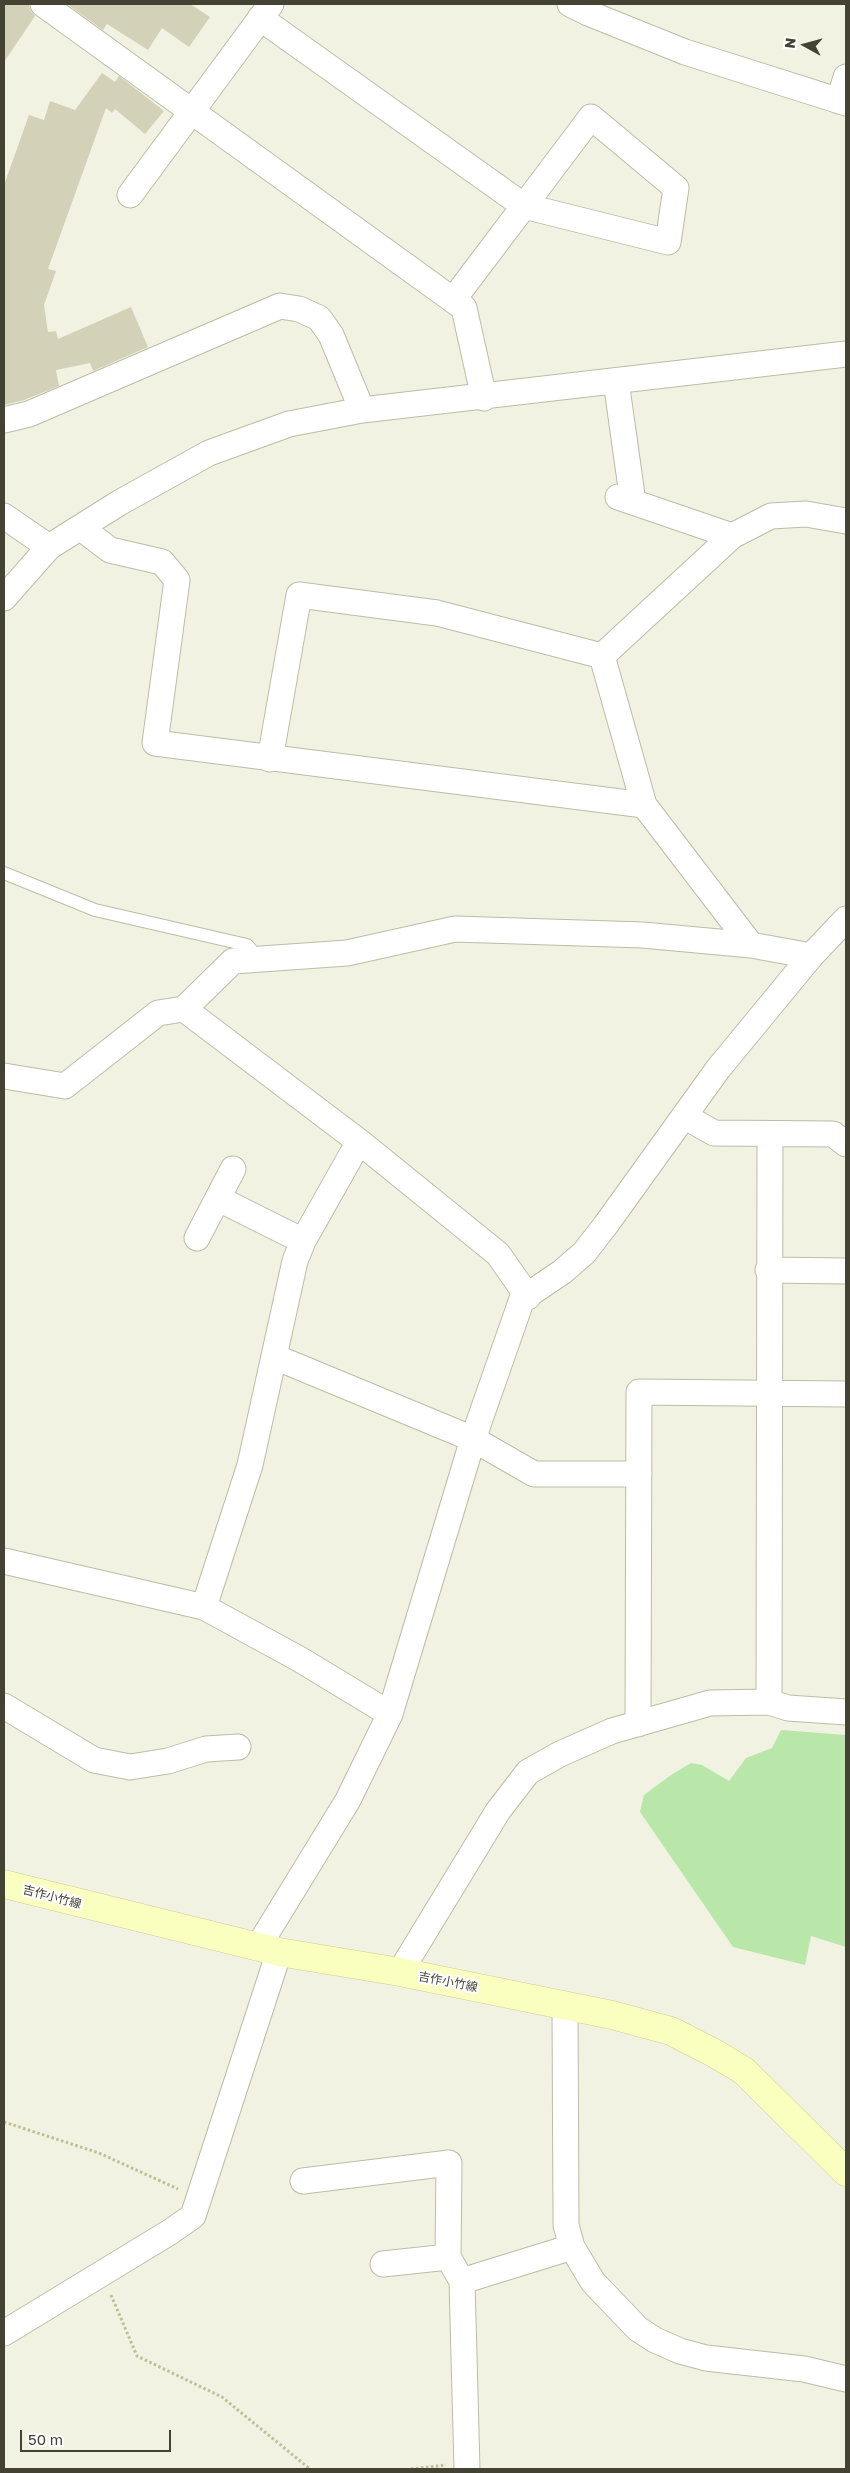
<!DOCTYPE html>
<html>
<head>
<meta charset="utf-8">
<style>
	body { margin:0 }
	#map { position:relative; width:850px; height:2473px; overflow:hidden; background:#f1f2e2; font-family:"Golos Text",sans-serif }
	canvas { display:block }
	.frame { position:absolute; inset:0; border:5px solid #434233; pointer-events:none }
	.north { position:absolute; left:780px; top:20px; width:50px; height:50px; -webkit-text-stroke:4px #fff; paint-order:stroke; rotate:277deg; font-size:14px; font-weight:700; line-height:20px; text-align:center; color:#434233 }
	.north::after { content:''; display:block; margin:auto; width:18px; height:22px; background:#434233; clip-path:polygon(50% 0,100% 100%,50% 72%,0 100%) }
	.scale { position:absolute; left:20px; top:2430px; width:151px; height:22px; box-sizing:border-box; border:2px solid #434233; border-top:0; padding-left:6px; font-size:15px; line-height:18px; white-space:nowrap; color:#434233; -webkit-text-stroke:4px #fff; paint-order:stroke }
</style>
</head>
<body>
<div id="map">
<canvas width="850" height="2473"></canvas>
<div class="frame"></div>
<div class="north">N</div>
<div class="scale">50 m</div>
</div>
<script>
const context = document.querySelector('canvas').getContext('2d');
context.lineJoin = 'round';
function paint(path, color) {
  context.fillStyle = color;
  context.fill(path, 'evenodd');
}
function shape(rows) {
  const path = new Path2D();
  for (const r of rows) {
    path.moveTo(r[0], r[1]);
    for (let i = 2; i < r.length; i += 2) path.lineTo(r[i], r[i + 1]);
  }
  return path;
}
function strokePath(path, color, width, dash) {
  context.strokeStyle = color;
  context.lineWidth = width;
  context.lineCap = dash ? 'butt' : 'round';
  context.setLineDash(dash || []);
  context.stroke(path);
}
function write(font, color, halo, rows, align = 'center') {
  context.font = font + ' "Golos Text","Noto Sans JP",sans-serif';
  context.lineWidth = 4.5;
  context.setLineDash([]);
  context.textBaseline = 'middle';
  context.strokeStyle = halo;
  context.fillStyle = color;
  for (const [text, x, y, turn = 0] of rows) {
    context.save();
    context.translate(x, y);
    context.rotate((+turn || 0) * Math.PI / 180);
    context.textAlign = isNaN(turn) ? turn : align;
    if (halo) context.strokeText(text, 0, 0);
    context.fillText(text, 0, 0);
    context.restore();
  }
}
paint(shape([
	[781,1730,846,1735,846,1947,811,1936,805,1965,733,1947,640,1812,644,1795,671,1775,691,1763,702,1765,729,1781,746,1758,772,1748]
]), '#b8e7a9');
paint(shape([
	[4,4,29,4,30,10,35,16,4,62],
	[67,4,190,4,210,17,189,47,162,28,148,50,107,24,103,30],
	[102,73,115,82,119,76,164,111,145,134,115,109,112,113,106,108,48,269,56,271,44,305,48,332,56,331,58,339,131,307,148,347,93,371,90,363,56,370,59,386,24,400,4,405,4,185,29,115,44,120,50,101,75,110]
]), '#d3d1b8');
const service = shape([
	[4,873,95,910,247,945,259,959]
]);
const minor = shape([
	[43,4,464,308,484,398],
	[570,4,588,13,685,52,846,103],
	[260,18,524,206,668,242,676,188,591,117,524,206,453,300],
	[839,101,846,77],
	[130,195,271,4],
	[616,381,633,502],
	[4,420,29,414,280,306,299,309,319,318,331,335,362,410],
	[618,497,732,536],
	[4,516,49,547],
	[81,528,110,550,162,562,177,580,155,743,644,805],
	[4,598,49,547,119,503,209,453,289,424,362,410,846,354],
	[602,656,644,805,751,945],
	[602,656,732,536,771,516,806,514,846,521],
	[270,759,299,595,437,613,602,656],
	[184,1009,361,1143,498,1254,528,1297],
	[4,1076,65,1086,158,1013,184,1009,233,961,347,953,455,929,643,935,751,945,811,956],
	[684,1116,714,1133,833,1134,846,1144],
	[219,1199,303,1241],
	[197,1238,233,1169],
	[768,1270,846,1271],
	[275,1357,473,1439,534,1474,639,1474],
	[4,1561,204,1607,301,1660,390,1714],
	[204,1607,250,1465,295,1261,303,1241,352,1154,361,1143],
	[769,1702,770,1134],
	[4,1706,94,1760,130,1767,168,1761,206,1749,238,1747],
	[638,1724,639,1392,846,1394],
	[258,1947,348,1800,390,1714,473,1439,522,1299,562,1272,584,1253,605,1226,718,1069,811,956,846,919],
	[400,1972,498,1811,528,1772,560,1754,612,1731,710,1703,769,1702,788,1708,846,1712],
	[565,2006,566,2225,572,2247,593,2282,638,2329,655,2340,680,2351,706,2358,804,2369,846,2379],
	[303,2181,449,2163,448,2257,462,2281,572,2247],
	[383,2264,448,2257],
	[462,2281,467,2469],
	[4,2333,170,2232,193,2216,279,1952]
]);
const secondary = shape([
	[4,1884,279,1952,400,1972,612,2015,671,2031,714,2053,744,2071,846,2172]
]);
strokePath(service, '#bdbca5', 14);
strokePath(minor, '#bdbca5', 27);
strokePath(secondary, '#cccf8f', 29);
strokePath(shape([
	[4,2122,99,2153,178,2189],
	[111,2295,137,2356,222,2397,310,2469],
	[411,2469,446,2465]
]), '#bfbe96', 3, [2.5, 2.5]);
strokePath(service, '#fff', 12);
strokePath(minor, '#fff', 25);
strokePath(secondary, '#faffbf', 28);
write('12px', '#434233', '#fff', [
	["吉作小竹線",52,1897,15],
	["吉作小竹線",448,1982,11]
]);
</script>
</body>
</html>
